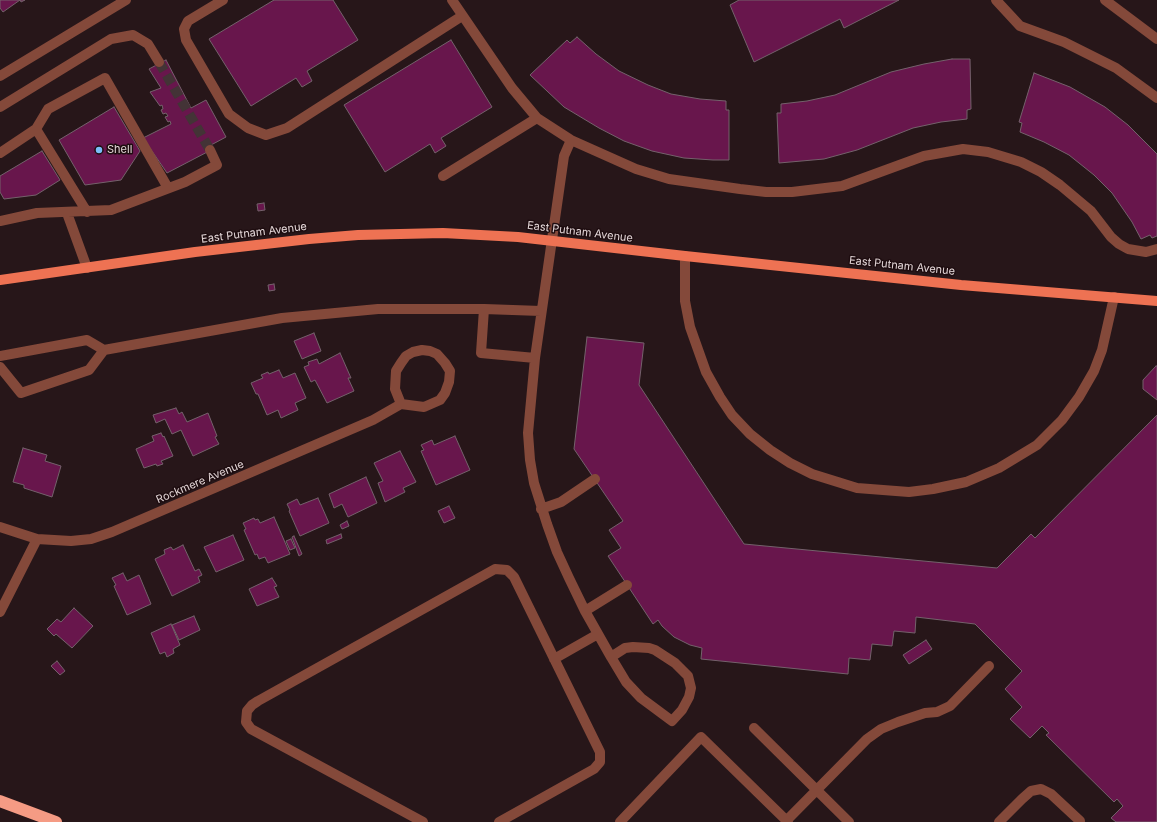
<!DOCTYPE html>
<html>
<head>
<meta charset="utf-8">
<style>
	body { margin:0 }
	canvas { display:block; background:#271619 }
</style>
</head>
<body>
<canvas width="1157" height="822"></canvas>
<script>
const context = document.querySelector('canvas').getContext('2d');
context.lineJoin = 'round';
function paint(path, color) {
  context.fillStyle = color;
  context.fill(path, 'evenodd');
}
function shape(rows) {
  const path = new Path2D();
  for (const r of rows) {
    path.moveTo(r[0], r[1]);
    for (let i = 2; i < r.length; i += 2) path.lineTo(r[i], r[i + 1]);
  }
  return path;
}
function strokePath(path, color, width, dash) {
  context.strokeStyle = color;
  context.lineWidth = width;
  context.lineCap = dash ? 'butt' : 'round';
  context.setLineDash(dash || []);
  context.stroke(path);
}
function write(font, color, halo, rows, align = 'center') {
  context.font = font + ' Inter,sans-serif';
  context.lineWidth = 3;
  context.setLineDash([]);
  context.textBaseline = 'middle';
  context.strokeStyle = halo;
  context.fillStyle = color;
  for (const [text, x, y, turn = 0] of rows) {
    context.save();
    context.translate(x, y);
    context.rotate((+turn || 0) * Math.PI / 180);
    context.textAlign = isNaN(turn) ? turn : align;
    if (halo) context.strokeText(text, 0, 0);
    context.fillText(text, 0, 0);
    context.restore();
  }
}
const building = shape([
	[0,0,25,0,21,2,20,0,3,12,0,8,0,0],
	[274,0,333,0,358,40,307,71,312,81,302,87,296,78,251,106,209,39,274,0],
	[739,0,899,0,844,28,840,19,754,62,730,5,739,0],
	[577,37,596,54,619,71,648,85,671,94,700,99,726,101,726,110,729,110,729,160,713,160,684,158,652,151,624,141,599,128,564,107,530,75,567,40,570,43,577,37],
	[451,40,492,107,441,138,446,146,435,153,430,144,385,172,344,105,451,40],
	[952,59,970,59,971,109,967,110,967,119,941,122,913,128,857,150,824,159,779,163,777,113,781,113,781,104,807,101,835,95,891,72,924,64,952,59],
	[166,60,191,108,206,100,226,137,211,145,213,149,167,173,143,138,171,124,170,121,168,122,165,117,168,116,166,113,163,114,161,110,163,109,162,105,160,106,150,92,161,88,149,69,166,60],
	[1034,73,1070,87,1105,107,1128,125,1157,154,1157,236,1152,238,1150,235,1141,239,1132,222,1112,193,1094,175,1069,155,1044,142,1020,132,1022,123,1019,122,1034,73],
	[114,107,140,151,121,180,85,185,59,140,114,107],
	[42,151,60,180,36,195,4,199,0,192,0,176,42,151],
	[264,203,265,210,258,211,257,204,264,203],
	[274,284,275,290,269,291,268,285,274,284],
	[314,333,321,351,302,359,294,341,314,333],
	[587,337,644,343,639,385,744,544,997,568,1031,534,1035,538,1157,415,1157,822,1116,822,1111,818,1123,806,1117,799,1114,802,1046,735,1049,733,1042,726,1030,738,1010,719,1022,707,1005,689,1022,671,975,624,916,617,915,633,894,631,892,646,872,644,870,660,849,658,848,674,701,659,702,648,690,645,674,637,662,626,658,620,653,624,608,556,621,548,609,530,623,521,574,449,587,337],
	[340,353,351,378,348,378,354,391,327,403,315,380,311,382,304,367,309,365,308,362,317,359,319,364,340,353],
	[1156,366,1157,366,1157,400,1143,389,1143,380,1156,366],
	[279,370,283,378,295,373,306,398,295,403,298,410,281,418,278,410,267,415,258,394,256,394,251,383,263,378,261,375,268,372,269,374,279,370],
	[176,408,179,414,182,412,187,422,208,413,217,436,215,437,219,444,193,456,181,430,172,434,165,419,156,423,153,415,176,408],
	[161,433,163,437,164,436,173,456,161,461,163,464,157,466,156,464,144,468,136,449,154,441,152,436,161,433],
	[455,436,470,470,436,485,421,451,424,450,421,445,432,440,434,445,455,436],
	[23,448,47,455,45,461,61,466,52,497,24,488,24,485,13,482,23,448],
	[400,451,416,482,403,488,405,492,385,502,378,483,383,481,374,463,400,451],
	[366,477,377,503,348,517,342,504,334,508,329,494,366,477],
	[318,498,329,523,300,536,289,511,290,510,287,504,297,499,300,505,318,498],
	[449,506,455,518,444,523,438,511,449,506],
	[274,517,290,554,268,563,265,557,259,559,257,554,255,555,244,530,246,529,243,523,254,518,255,520,258,519,260,523,274,517],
	[347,521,349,526,342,529,340,525,347,521],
	[341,534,342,538,327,544,326,540,341,534],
	[233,535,244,560,216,572,204,547,233,535],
	[294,536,302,554,299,556,292,537,294,536],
	[291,539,295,548,290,550,286,541,291,539],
	[183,545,195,571,199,569,202,575,198,577,200,582,172,596,155,559,165,554,164,550,171,547,173,550,183,545],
	[123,573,127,581,139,575,151,604,127,615,114,586,116,585,112,578,123,573],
	[272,578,277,586,274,587,279,597,257,606,249,589,272,578],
	[74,608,93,626,72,648,56,634,54,636,47,629,57,619,61,622,74,608],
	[194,616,200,630,179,640,172,625,194,616],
	[171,624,180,645,173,649,174,653,167,657,165,652,160,654,151,633,171,624],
	[926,640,932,649,909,664,903,655,926,640],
	[57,661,65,671,60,675,51,666,57,661]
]);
paint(building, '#68164c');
strokePath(building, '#74616b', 1);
strokePath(shape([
	[159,62,210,150]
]), '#433336', 10, [10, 5]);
strokePath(shape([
	[223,0,188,21,184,29,186,40,229,114,248,128,266,135,287,128,462,16],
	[452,0,512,88,537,118,571,140,636,169,669,179,740,189,766,192,792,192,842,186,924,156,963,149,988,152,1021,162,1041,172,1060,185,1091,211,1111,237,1119,244,1128,249,1146,252,1157,249],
	[996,0,1020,26,1064,42,1116,68,1157,98],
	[1105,0,1157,39],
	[0,76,126,0],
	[0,107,111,39,133,35,148,44,159,62],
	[36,129,87,212],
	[571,140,564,156,535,358,528,433,530,460,534,483,547,524,557,552,569,578,585,611,611,657,626,682,641,698,672,721,682,710,689,697,691,688,688,676,675,663,655,650,649,648,633,647,625,648,611,657],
	[0,153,36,129,48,109,105,78,168,188],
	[443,176,537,118],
	[67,213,87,268],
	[0,221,37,213,111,210,185,182,217,165,210,150],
	[685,256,685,301,690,327,706,372,720,397,732,415,750,434,770,450,790,463,812,474,857,488,909,492,933,489,966,482,999,468,1037,445,1062,420,1079,397,1094,371,1102,350,1114,297],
	[0,356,87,340,104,350,282,318,378,309,484,309],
	[535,358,481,353,484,309,541,311],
	[0,367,21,393,89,370,104,350],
	[541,509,561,502,595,479],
	[0,527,37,539,71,541,91,539,112,532,373,420,401,404,424,407,440,400,445,393,449,382,450,371,445,363,437,354,430,351,422,350,413,352,406,356,401,363,396,371,395,389,401,404],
	[585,611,627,585],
	[0,612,37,539],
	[554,659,598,634],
	[754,728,849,822],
	[787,820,867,739,881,729,898,722,925,713,937,712,950,706,989,666],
	[423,822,251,729,246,722,247,711,252,705,258,701,495,569,507,570,514,577,600,752,600,762,594,769,499,822],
	[620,822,701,737,788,822],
	[999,822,1022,799,1031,791,1041,789,1051,794,1080,821]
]), '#84493a', 10);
strokePath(shape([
	[0,280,195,252,309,239,358,235,443,233,518,237,685,256,961,285,1157,301]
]), '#ee7253', 10);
strokePath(shape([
	[0,801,56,822]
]), '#f59b84', 12);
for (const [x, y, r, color] of [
	[99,150,4,"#7abef8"]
]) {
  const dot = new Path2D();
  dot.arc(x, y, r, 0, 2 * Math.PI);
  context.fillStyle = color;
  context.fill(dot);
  strokePath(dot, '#1e0d10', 1.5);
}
write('11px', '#e3d6d7', '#1e0d10', [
	["Shell",107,150]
], 'left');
write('11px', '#e3d6d7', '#1e0d10', [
	["East Putnam Avenue",580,232,7],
	["East Putnam Avenue",254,233,-7],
	["East Putnam Avenue",902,266,6],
	["Rockmere Avenue",200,482,-23]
]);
</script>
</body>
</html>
